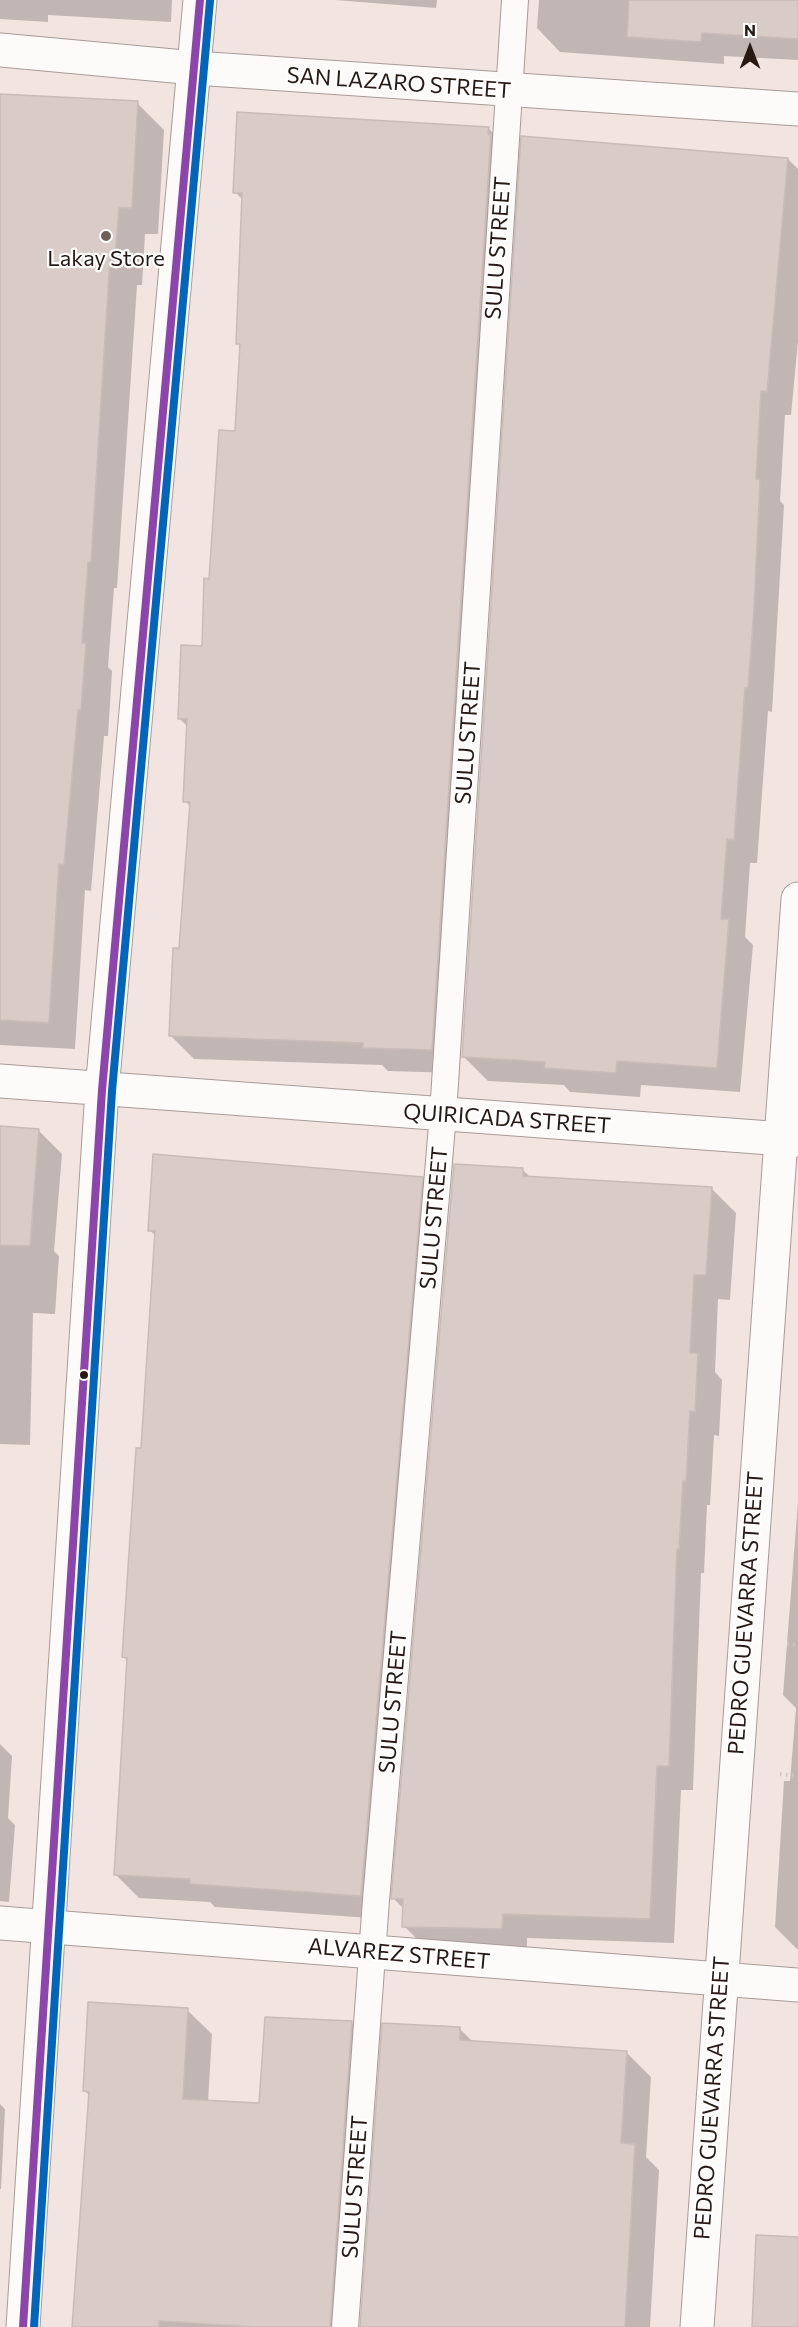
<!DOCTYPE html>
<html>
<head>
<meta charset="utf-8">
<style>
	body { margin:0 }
	#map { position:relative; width:798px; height:2327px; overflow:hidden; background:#f2e4e1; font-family:Commissioner,sans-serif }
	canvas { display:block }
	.north { position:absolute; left:720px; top:18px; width:60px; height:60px; -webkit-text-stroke:4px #fff; paint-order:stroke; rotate:0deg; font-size:16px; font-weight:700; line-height:24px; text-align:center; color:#281915 }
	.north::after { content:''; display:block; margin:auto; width:21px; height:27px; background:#281915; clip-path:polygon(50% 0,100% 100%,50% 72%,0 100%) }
</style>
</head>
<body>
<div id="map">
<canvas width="798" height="2327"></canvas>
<div class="north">N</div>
</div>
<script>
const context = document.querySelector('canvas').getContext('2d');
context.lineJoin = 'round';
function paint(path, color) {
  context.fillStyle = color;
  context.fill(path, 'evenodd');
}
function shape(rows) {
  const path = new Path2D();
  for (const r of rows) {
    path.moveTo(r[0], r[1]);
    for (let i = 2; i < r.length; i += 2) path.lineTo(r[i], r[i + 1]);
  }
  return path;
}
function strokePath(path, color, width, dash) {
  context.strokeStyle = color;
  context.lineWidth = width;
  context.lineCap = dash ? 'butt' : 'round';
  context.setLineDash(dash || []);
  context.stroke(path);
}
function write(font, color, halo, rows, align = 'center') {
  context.font = font + ' Commissioner,sans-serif';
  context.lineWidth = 4.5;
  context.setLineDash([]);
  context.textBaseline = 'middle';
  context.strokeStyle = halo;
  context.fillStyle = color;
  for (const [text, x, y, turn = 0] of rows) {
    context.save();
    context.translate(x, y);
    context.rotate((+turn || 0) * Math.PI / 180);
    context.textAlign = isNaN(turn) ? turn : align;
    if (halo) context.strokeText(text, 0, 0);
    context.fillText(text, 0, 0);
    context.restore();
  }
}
paint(shape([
	[0,0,172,0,171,22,48,15,48,22,0,19],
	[335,0,437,0,436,8],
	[539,0,798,0,798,60,724,56,724,64,560,52,537,28],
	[0,95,137,103,164,130,158,234,145,234,142,285,137,285,117,588,114,588,108,667,112,671,108,736,104,736,91,891,85,890,75,1049,0,1045],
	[488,128,512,152,455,1073,388,1071,382,1065,194,1059,170,1035,180,950,191,807,185,801,188,727,179,718,203,647,210,580,237,432,243,200,235,192],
	[788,159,798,169,798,341,791,415,785,415,780,501,784,505,772,712,768,711,757,863,750,863,745,937,753,945,740,1092,641,1085,640,1097,570,1092,564,1085,488,1081,463,1056],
	[0,1128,39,1131,62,1154,54,1251,59,1256,55,1314,33,1313,30,1445,0,1444],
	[523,1170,531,1178,711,1188,736,1213,730,1300,718,1299,715,1372,722,1380,719,1436,714,1435,710,1505,707,1505,704,1573,701,1573,693,1790,681,1790,674,1943,527,1938,527,1953,429,1951,404,1926,404,1909,393,1898],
	[422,1178,446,1202,384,1919,215,1907,210,1902,139,1898,115,1874,129,1662,124,1657,142,1450,156,1236,150,1230],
	[798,1502,798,1950,775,1927,784,1781,790,1781,796,1708,783,1695],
	[0,1744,12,1756,8,1818,15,1825,9,1902,0,1901],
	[187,2010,212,2034,208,2102,261,2105,352,2023,376,2047,356,2327,73,2327,90,2096,85,2091],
	[460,2029,474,2043,626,2052,651,2077,646,2157,659,2170,650,2327,362,2327],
	[0,2104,5,2109,1,2189,0,2189]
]), '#0003');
const building = shape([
	[629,0,798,0,798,39,702,33,701,42,627,37,629,0],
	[0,94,138,101,132,208,119,208,115,259,110,259,91,562,88,562,82,643,86,643,81,710,78,710,64,865,59,864,49,1023,0,1020,0,94],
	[237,112,489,127,488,134,491,134,432,1050,363,1048,363,1043,169,1036,173,948,179,948,190,802,183,802,187,719,178,719,181,645,202,646,204,578,209,579,219,430,235,431,240,344,236,344,242,193,233,193,237,112],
	[521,136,788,158,767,392,761,391,756,479,760,480,754,610,748,688,745,688,734,840,727,839,721,919,729,919,717,1068,617,1061,616,1073,544,1068,545,1062,462,1057,521,136],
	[0,1126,39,1129,30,1246,0,1245,0,1126],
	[153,1154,423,1177,361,1896,190,1884,190,1879,114,1875,127,1658,122,1657,136,1448,141,1448,155,1231,148,1231,153,1154],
	[454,1164,523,1168,523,1176,712,1187,706,1275,694,1275,690,1353,698,1353,695,1412,690,1411,686,1481,683,1481,679,1549,677,1549,669,1766,657,1766,650,1919,503,1914,502,1929,402,1927,403,1899,391,1899,454,1164],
	[88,2002,188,2008,183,2099,259,2103,265,2017,352,2021,330,2327,252,2327,159,2321,159,2327,72,2327,89,2092,83,2091,88,2002],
	[382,2023,460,2027,460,2040,627,2051,621,2143,635,2144,625,2327,360,2327,382,2023],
	[756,2235,798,2237,798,2327,752,2327,756,2235]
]);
paint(building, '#d9cbc7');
strokePath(building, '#c9bbb8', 1.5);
const service = shape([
	[345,2327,376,1900,443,1114,515,0]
]);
const minor = shape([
	[0,50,195,68,798,109],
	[0,1923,798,1985],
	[697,2327,798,899]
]);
const tertiary = shape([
	[0,1081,798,1140],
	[23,2327,102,1090,200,0]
]);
strokePath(service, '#a89b98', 28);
strokePath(minor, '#a89b98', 35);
strokePath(tertiary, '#a89b98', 35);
strokePath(shape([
	[787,1644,798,1645],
	[780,1774,798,1776]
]), '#ccc7c6', 4, [1.5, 4.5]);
strokePath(service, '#fdfbfa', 26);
strokePath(minor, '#fdfbfa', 33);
strokePath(tertiary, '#fdfbfa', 33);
strokePath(shape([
	[23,2327,102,1090,200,0]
]), '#8e44ad', 8);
strokePath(shape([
	[34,2327,112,1091,210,1]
]), '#0065bd', 8);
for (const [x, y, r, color] of [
	[106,236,6,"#6f605c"],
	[84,1375,5,"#281915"]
]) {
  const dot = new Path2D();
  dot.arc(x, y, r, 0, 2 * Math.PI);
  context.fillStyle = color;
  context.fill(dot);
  strokePath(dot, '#fff', 2);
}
write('22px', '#281915', '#fff', [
	["SAN LAZARO STREET",399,83,4],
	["SULU STREET",498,248,-86],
	["SULU STREET",468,733,-86],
	["QUIRICADA STREET",507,1119,4],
	["SULU STREET",434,1218,-85],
	["PEDRO GUEVARRA STREET",746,1613,-86],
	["SULU STREET",393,1702,-85],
	["ALVAREZ STREET",399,1954,5],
	["PEDRO GUEVARRA STREET",712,2098,-86],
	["SULU STREET",355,2187,-86]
]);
write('22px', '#281915', '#fff', [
	["Lakay Store",106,259]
]);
</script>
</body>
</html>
